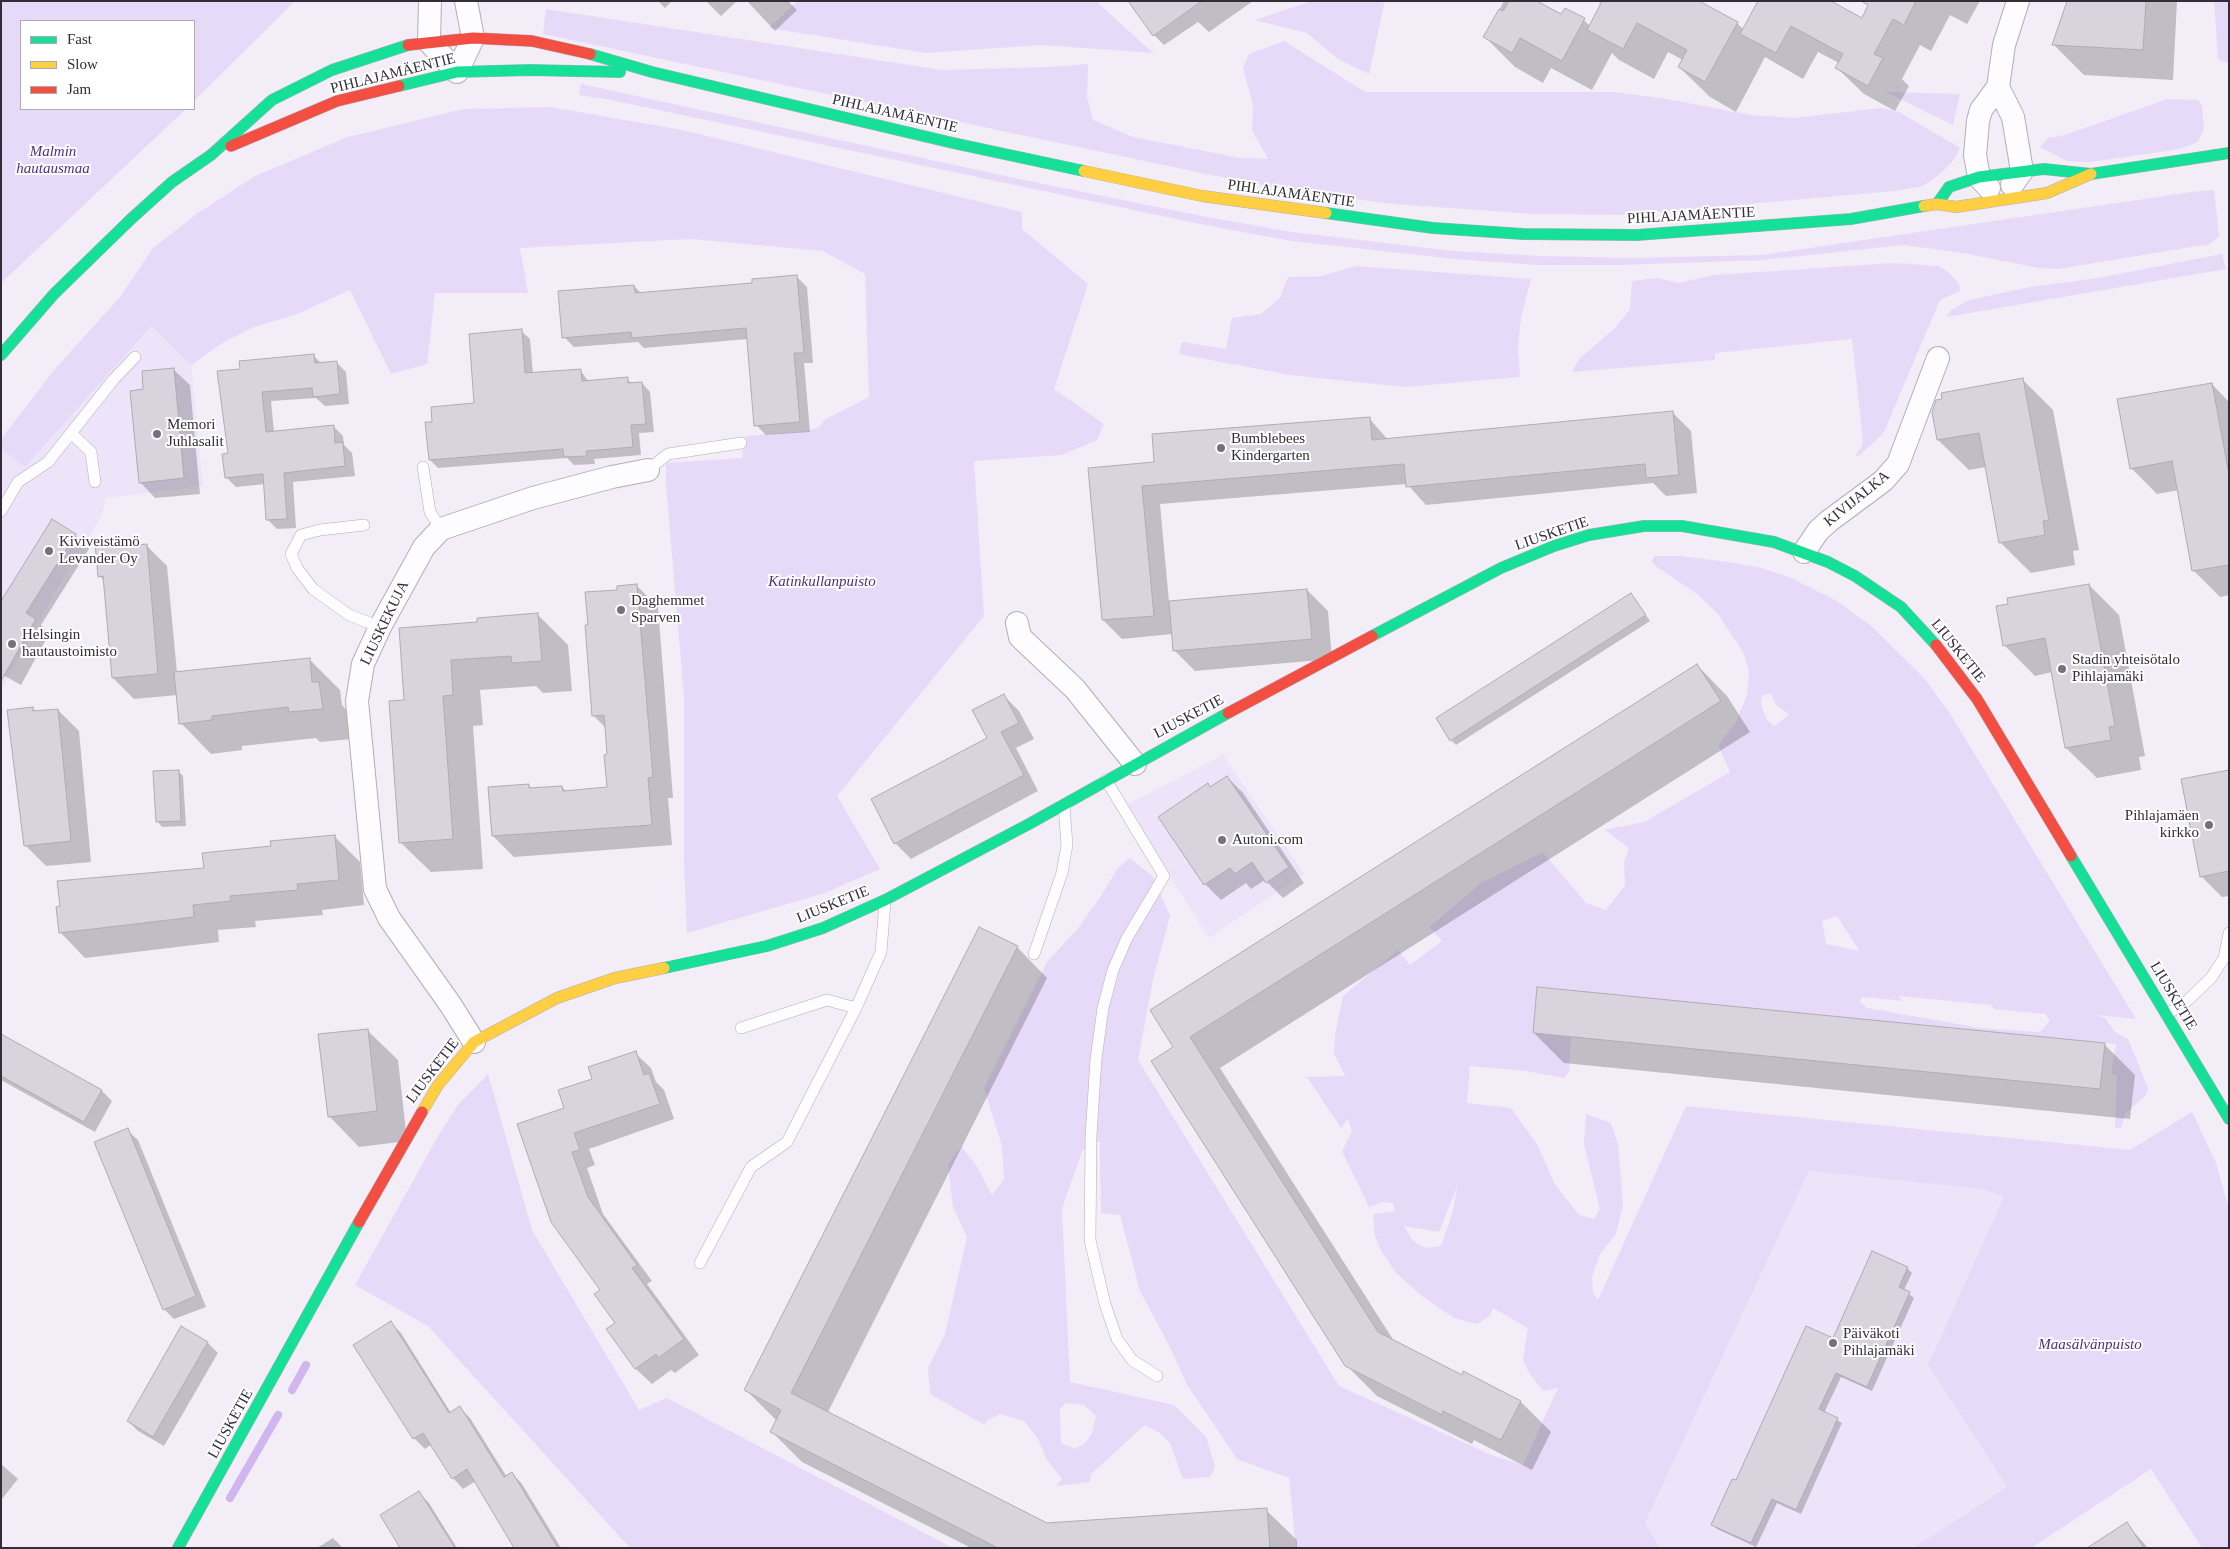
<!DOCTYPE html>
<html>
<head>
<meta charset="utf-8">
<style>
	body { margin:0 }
	#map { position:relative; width:2230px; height:1549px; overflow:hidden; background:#f2edf7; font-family:Georgia,serif }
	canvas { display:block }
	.frame { position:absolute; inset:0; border:2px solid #322d39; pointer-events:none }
	.legend { position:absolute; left:20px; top:20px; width:175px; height:90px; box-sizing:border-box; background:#fff; border:1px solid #adabb0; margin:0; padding:6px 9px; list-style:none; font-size:15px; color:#322d39 }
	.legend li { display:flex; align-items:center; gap:10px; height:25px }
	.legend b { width:25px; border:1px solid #adabb0 }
</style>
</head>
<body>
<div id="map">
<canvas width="2230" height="1549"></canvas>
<div class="frame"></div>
<ul class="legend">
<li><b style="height:6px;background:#16e098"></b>Fast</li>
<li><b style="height:6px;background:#ffcf43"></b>Slow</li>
<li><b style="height:6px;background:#f24e42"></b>Jam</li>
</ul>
</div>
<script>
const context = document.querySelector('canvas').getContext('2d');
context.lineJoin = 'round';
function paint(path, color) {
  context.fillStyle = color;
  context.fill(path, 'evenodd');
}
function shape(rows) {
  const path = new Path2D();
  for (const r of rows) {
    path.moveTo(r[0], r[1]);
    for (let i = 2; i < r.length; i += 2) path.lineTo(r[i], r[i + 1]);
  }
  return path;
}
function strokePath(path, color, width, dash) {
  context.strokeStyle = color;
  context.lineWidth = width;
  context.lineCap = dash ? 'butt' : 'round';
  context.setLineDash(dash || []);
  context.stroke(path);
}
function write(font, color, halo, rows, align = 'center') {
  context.font = font + ' Georgia,serif';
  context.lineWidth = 4;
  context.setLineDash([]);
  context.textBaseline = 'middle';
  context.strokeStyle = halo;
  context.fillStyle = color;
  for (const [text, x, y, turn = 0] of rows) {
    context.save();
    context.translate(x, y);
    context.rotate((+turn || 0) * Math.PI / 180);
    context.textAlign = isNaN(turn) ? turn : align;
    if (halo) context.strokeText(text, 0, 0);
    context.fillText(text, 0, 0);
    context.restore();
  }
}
paint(shape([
	[153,326,191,365,203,486,106,498,101,517,53,596,1,690,1,449,25,467],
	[1223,755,1304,874,1209,938,1124,806],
	[1809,1171,1981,1189,2004,1196,1928,1365,2007,1487,1913,1548,1660,1548,1645,1523]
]), '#ede4f9');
paint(shape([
	[1,1,295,1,194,101,194,21,21,21,21,109,186,109,1,283],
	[797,1,1096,1,1153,53,1042,45,926,53,769,28],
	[1312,1,1385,1,1369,74,1338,59,1307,33,1255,20],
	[2214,1,2229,1,2229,64,2218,59],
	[546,9,942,70,1050,67,1088,64,1087,97,1093,120,1133,137,1240,158,1268,159,1252,130,1253,105,1243,68,1249,54,1284,41,1365,92,1613,92,1661,98,1751,115,1794,118,1881,108,1899,112,1960,148,1953,161,1939,175,1923,186,1894,191,1625,215,1534,214,1393,204,1299,192,1206,174,543,34],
	[581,84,1024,180,1207,217,1292,232,1453,251,1541,256,1632,258,1762,255,2199,191,2214,190,2219,236,2210,244,2058,269,2039,268,1963,253,1904,245,1762,260,1621,265,1537,265,1454,259,1292,241,1205,225,611,100,579,95],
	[1886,92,1960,94,1953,125],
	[2168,99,2198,100,2202,106,2204,128,2198,142,2180,149,2091,162,2067,161,2040,147,2048,138,2062,136],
	[550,107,682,130,1022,212,1022,229,1088,284,1054,389,1104,424,1097,440,1062,455,974,461,984,616,837,796,880,869,822,894,687,933,684,862,684,696,666,484,666,463,742,458,745,436,808,431,819,427,824,420,869,397,865,274,823,251,690,239,520,248,528,293,435,293,427,364,391,374,350,290,297,314,254,327,224,342,191,365,152,326,25,467,1,449,1,439,55,369,120,297,153,248,198,213,255,176,348,137,463,109],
	[2222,254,2226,269,1946,317,1951,310,1969,300,2031,287,2098,278],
	[1893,263,1939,266,1948,272,1959,284,1960,291,1940,300,1883,434,1860,455,1855,456,1861,448,1863,441,1852,339,1715,353,1715,360,1572,372,1579,359,1616,327,1630,309,1632,281,1658,278,1678,283,1715,275],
	[1356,266,1531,279,1521,317,1518,347,1520,377,1405,387,1290,375,1179,354,1182,342,1226,349,1232,318,1261,314,1280,298,1288,277,1321,276],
	[1654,556,1680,556,1728,562,1762,568,1791,578,1837,601,1870,625,1924,678,1949,712,2136,1019,2096,1015,2105,1018,2115,1032,2128,1039,2148,1088,2146,1095,2125,1114,2121,1128,2115,1127,2117,1076,2111,1074,2116,1044,1537,987,1533,1033,1571,1037,1569,1071,1565,1078,1526,1071,1470,1066,1467,1103,1511,1108,1538,1146,1554,1183,1579,1215,1594,1219,1600,1209,1584,1144,1586,1114,1611,1123,1618,1144,1623,1205,1616,1234,1600,1254,1592,1277,1593,1293,1598,1300,1686,1106,2130,1150,2192,1112,2216,1163,2229,1209,2229,1548,2202,1548,2151,1469,2031,1548,1913,1548,2007,1487,1928,1365,2004,1196,1981,1189,1809,1171,1645,1523,1660,1548,1296,1548,1289,1478,1237,1459,1186,1383,1172,1351,1140,1291,1120,1215,1101,1213,1100,1141,1082,1151,1062,1209,1070,1382,1174,1405,1206,1437,1215,1466,1210,1477,1183,1479,1170,1443,1160,1433,1145,1425,1091,1474,1090,1482,1056,1486,1062,1479,1047,1460,1038,1439,1024,1421,1000,1414,986,1421,985,1425,930,1394,928,1368,945,1334,967,1237,953,1207,948,1165,961,1146,976,1165,992,1195,1004,1179,1002,1146,984,1088,1047,962,1079,927,1101,896,1118,868,1130,858,1153,877,1170,916,1153,979,1138,1060,1339,1386,1496,1457,1523,1465,1558,1388,1543,1391,1528,1371,1523,1359,1528,1328,1493,1308,1490,1316,1477,1324,1454,1318,1422,1296,1396,1273,1381,1250,1375,1236,1373,1214,1395,1211,1393,1203,1383,1202,1369,1207,1342,1151,1352,1131,1348,1119,1341,1128,1307,1077,1345,1076,1334,1053,1335,1035,1343,996,1398,950,1410,965,1442,941,1429,927,1481,883,1543,852,1586,903,1606,910,1625,885,1624,862,1629,848,1605,830,1644,822,1730,772,1718,745,1735,724,1747,695,1749,671,1743,652,1717,613,1696,593,1658,568,1652,562],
	[1771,694,1776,705,1789,715,1774,726,1767,720,1761,705,1762,695],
	[1837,916,1859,950,1859,951,1826,944,1822,921],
	[1899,996,1991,1005,1994,1009,2045,1014,2050,1021,2040,1032,1980,1028,1867,1008,1860,1002,1862,997,1903,1001],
	[1458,1184,1453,1211,1441,1246,1425,1248,1412,1240,1404,1226,1439,1232],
	[1066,1403,1084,1405,1096,1416,1092,1433,1085,1443,1075,1449,1061,1443,1060,1409],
	[488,1074,532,1230,639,1410,667,1398,953,1548,630,1548,428,1326,355,1285,438,1136,458,1105]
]), '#e7daf8');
paint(shape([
	[658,1,672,1,665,8],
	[706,1,737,1,721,16],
	[747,1,788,1,797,10,775,31],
	[1130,1,1253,1,1209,32,1198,22,1164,45,1154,35],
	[1504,1,1534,1,1562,16,1584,20,1590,26,1604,1,1737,23,1744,30,1862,19,1872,1,1980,1,1967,24,1950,15,1931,51,1920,45,1902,79,1909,86,1895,111,1864,94,1837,68,1839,63,1818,52,1803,79,1765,57,1736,112,1710,97,1679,67,1683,60,1668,52,1654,79,1619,60,1612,53,1592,90,1551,68,1543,83,1515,67,1485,37],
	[2068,1,2177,1,2173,80,2084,75,2054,45],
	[797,277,807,287,813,363,804,363,810,432,766,435,756,425,748,339,644,348,638,342,574,347,564,337,634,286,642,294,753,284],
	[521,331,530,339,533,374,580,370,589,382,627,379,632,384,642,383,650,392,654,432,639,433,641,455,594,459,595,464,574,465,567,458,438,468,430,460,433,423,476,404],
	[313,355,321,363,336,362,346,372,349,404,325,406,316,398,271,401,274,432,333,426,343,436,344,445,352,453,355,476,293,482,296,528,277,529,267,519,265,484,236,487,226,477,241,371],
	[174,370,190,385,200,494,155,498,140,482,144,390],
	[2023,380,2053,410,2079,550,2073,551,2075,565,2031,573,2000,542,1986,467,1969,470,1938,440],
	[2212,384,2229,402,2229,595,2220,597,2194,571,2179,490,2157,494,2131,468],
	[1672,412,1691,431,1697,493,1666,496,1653,483,1426,505,1407,484,1160,504,1169,602,1307,590,1328,611,1332,659,1195,671,1174,650,1172,634,1122,639,1103,620,1090,469,1156,463,1369,418,1388,440],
	[53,521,75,535,89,549,41,625,49,634,21,685,1,674],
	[123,542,128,547,146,545,167,566,177,673,310,660,340,690,342,705,349,713,352,739,320,742,316,738,242,746,242,750,211,754,181,723,178,695,134,699,113,678,104,581,100,576],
	[2089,585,2119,615,2145,756,2139,757,2141,770,2097,778,2066,748,2052,672,2035,676,2004,645],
	[637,586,658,607,673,798,668,798,672,845,514,857,493,836,528,785,533,789,562,787,567,792,608,788,607,729,593,715,589,626,618,591],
	[1631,594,1650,621,1456,745,1451,740,1438,719],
	[538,615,568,645,572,691,543,693,536,686,480,690,483,725,473,726,483,869,431,872,400,842,405,701,479,624],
	[1697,665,1727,696,1750,732,1220,1068,1394,1341,1462,1376,1521,1402,1551,1432,1532,1470,1474,1440,1472,1444,1377,1396,1346,1365,1175,1047],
	[1003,695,1019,711,1034,739,1016,748,1038,791,911,859,895,843,989,739],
	[33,708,36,712,58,710,79,731,91,862,46,866,25,845],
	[178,771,183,776,186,826,162,827,158,822],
	[2229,771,2229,896,2222,897,2201,876],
	[1227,777,1243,793,1304,883,1283,898,1265,880,1251,889,1246,883,1221,900,1205,884,1160,817],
	[334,836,360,862,364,905,322,910,323,915,255,921,256,927,218,930,219,942,85,958,60,932,272,847],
	[1017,947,1047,978,828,1412,1047,1524,1266,1510,1297,1540,1297,1548,971,1548,802,1462,772,1432,777,1421,746,1390],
	[367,1030,398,1060,407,1141,359,1147,329,1116],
	[1534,1033,2104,1044,2135,1075,2130,1119,1564,1063],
	[1,1035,102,1091,112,1101,95,1132,1,1080],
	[635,1053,651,1068,656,1082,664,1090,674,1119,589,1149,595,1165,587,1168,603,1214,652,1281,647,1284,699,1355,675,1373,671,1370,652,1384,636,1369,608,1330,617,1323,602,1290,552,1221,565,1108,594,1079],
	[127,1130,138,1140,206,1307,174,1319,164,1309],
	[1907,1268,1912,1273,1904,1290,1914,1298,1872,1391,1841,1377,1824,1413,1842,1423,1801,1514,1777,1503,1756,1547,1717,1529,1713,1524,1736,1482,1833,1340],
	[390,1322,401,1333,451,1413,460,1408,470,1418,507,1477,512,1473,522,1484,561,1548,516,1548,476,1481,463,1489,453,1478,432,1444,425,1449,414,1438,355,1345],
	[208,1343,218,1353,164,1446,138,1431,128,1421],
	[1,1464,18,1479,1,1500],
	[419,1493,429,1503,457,1548,401,1548],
	[2127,1524,2148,1548,2090,1548],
	[333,1538,343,1548,317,1548]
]), '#0003');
strokePath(shape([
	[292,1390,306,1365],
	[230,1498,278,1415]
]), '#d0b6ee', 8);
const building = shape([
	[1128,1,1202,1,1153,36,1128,1],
	[1509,1,1537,1,1561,14,1565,8,1585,18,1562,61,1520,38,1512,53,1483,37,1499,9,1503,11,1509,1],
	[1598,1,1699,1,1738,22,1705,82,1678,67,1687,50,1637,23,1623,49,1587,30,1601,3,1598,1],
	[1758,1,1831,1,1862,18,1868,5,1861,1,1916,1,1904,25,1893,19,1874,54,1883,58,1868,86,1835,68,1843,54,1791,26,1776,53,1740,34,1758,1],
	[2067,1,2146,1,2143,50,2052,45,2067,1],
	[797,275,804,353,794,353,800,422,754,426,746,328,632,338,631,332,562,338,558,291,634,285,635,293,752,283,752,279,797,275],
	[522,329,525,373,581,369,582,381,628,377,628,383,642,382,646,424,631,425,633,447,586,451,587,456,564,457,563,449,429,460,425,422,432,422,431,407,474,403,469,334,522,329],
	[314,354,315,363,337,361,340,394,313,397,312,388,262,392,266,432,334,425,335,443,343,442,345,466,284,473,287,519,266,520,263,474,225,478,222,454,228,453,217,371,240,369,239,361,314,354],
	[174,368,184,478,139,483,130,391,143,389,142,371,174,368],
	[2023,378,2049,520,2043,521,2045,535,1999,543,1979,433,1937,440,1932,412,1936,400,1942,399,1941,393,2023,378],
	[2212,383,2229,474,2229,565,2192,571,2172,461,2130,469,2117,399,2212,383],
	[1673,411,1679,475,1646,478,1645,464,1406,487,1404,464,1142,486,1154,616,1102,620,1088,468,1154,462,1152,434,1370,417,1372,440,1673,411],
	[52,519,76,534,26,613,36,619,1,681,1,601,52,519],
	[124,541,124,546,147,544,158,674,112,678,103,576,98,577,95,543,124,541],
	[637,584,653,777,648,778,652,825,492,836,488,787,529,784,529,788,562,786,563,791,607,787,604,755,607,754,604,715,592,716,585,625,588,625,585,592,617,590,617,586,637,584],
	[2089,584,2115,726,2109,727,2111,740,2065,748,2045,638,2003,646,1996,606,2008,604,2007,598,2089,584],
	[1307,589,1312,639,1173,651,1169,601,1307,589],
	[1631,593,1646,615,1450,741,1436,718,1631,593],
	[538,613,542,661,512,663,511,656,451,660,453,695,443,696,453,839,399,843,389,701,404,700,399,628,477,622,477,618,538,613],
	[310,658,312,682,319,682,323,709,289,712,288,707,212,716,212,720,179,724,174,672,310,658],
	[1697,664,1721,701,1190,1037,1378,1332,1462,1375,1463,1371,1521,1401,1501,1440,1443,1411,1442,1415,1345,1366,1151,1061,1173,1047,1150,1010,1697,664],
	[1004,694,1019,723,1001,732,1024,775,894,844,871,799,987,738,972,710,1004,694],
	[33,707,33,711,58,709,71,841,24,846,7,710,33,707],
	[179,770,181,821,156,822,153,771,179,770],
	[2229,770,2229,871,2200,877,2181,779,2229,770],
	[1227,776,1289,867,1266,883,1252,862,1235,874,1230,868,1204,885,1158,817,1208,783,1210,787,1227,776],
	[335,835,339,880,297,884,298,890,230,896,231,901,193,905,194,917,59,933,56,907,60,906,57,881,204,868,202,853,271,846,270,841,335,835],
	[979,927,1018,946,791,1393,1047,1523,1267,1508,1270,1548,998,1548,770,1432,781,1410,744,1390,979,927],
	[1537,987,2105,1043,2100,1089,1533,1033,1537,987],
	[368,1029,377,1111,328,1117,318,1034,368,1029],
	[1,1034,102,1090,84,1122,1,1076,1,1034],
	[636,1051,644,1075,649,1073,660,1104,574,1133,580,1150,572,1152,588,1197,637,1265,632,1268,684,1339,658,1358,656,1354,635,1369,606,1329,615,1323,594,1294,600,1290,551,1222,517,1124,564,1108,558,1090,592,1079,588,1067,636,1051],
	[128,1128,196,1296,163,1310,94,1142,128,1128],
	[1872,1251,1908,1267,1899,1287,1910,1292,1867,1387,1836,1373,1819,1409,1838,1418,1796,1510,1772,1499,1751,1543,1711,1525,1732,1479,1736,1480,1806,1326,1833,1338,1872,1251],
	[391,1321,449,1413,460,1406,504,1477,512,1472,558,1548,514,1548,467,1469,452,1479,423,1433,413,1439,353,1345,391,1321],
	[181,1326,208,1342,153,1437,127,1421,181,1326],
	[419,1491,455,1548,400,1548,380,1515,419,1491],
	[2127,1522,2144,1548,2087,1548,2127,1522]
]);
paint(building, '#d8d3dd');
strokePath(building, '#afabb4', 1);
const lane = shape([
	[71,433,91,452,95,482],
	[423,467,430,512,441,529],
	[648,470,668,454,741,443],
	[1,511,18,482,48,462,114,379,135,357],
	[364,525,320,530,301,535,291,554,297,568,313,589,349,615,380,627],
	[1106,780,1164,876,1127,938,1113,970,1103,1008,1096,1059,1091,1136,1090,1240,1105,1304,1117,1339,1132,1360,1157,1376],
	[1034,954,1062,873,1067,845,1064,806],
	[2166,1015,2187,1001,2211,978,2224,958,2229,933],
	[741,1028,827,1000,856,1008],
	[700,1263,751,1167,787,1142,856,1008,881,952,885,902]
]);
const street = shape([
	[430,1,429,42,457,72,473,38,466,1],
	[1998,87,2013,117,2022,171,2012,185],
	[1989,188,1979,177,1975,155,1978,121,1981,110,1998,87,2004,45,2018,1],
	[1804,552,1818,531,1829,521,1883,481,1898,464,1938,358],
	[1017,623,1020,637,1075,689,1135,764],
	[474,1042,450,1004,389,918,375,889,357,701,363,664,380,627,424,547,441,529,533,498,612,477,648,470]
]);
const fast = shape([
	[590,54,652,72,953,143,1084,171],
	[399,86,457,72,530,70,620,72],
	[1937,204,1949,187,1979,177,2044,169,2091,174,2229,153],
	[1326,213,1433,228,1523,234,1637,235,1851,219,1924,206],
	[1,355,54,294,131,219,172,182,211,155,272,100,332,70,408,45],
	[1372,636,1501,568,1554,546,1589,535,1644,526,1682,526,1774,542,1828,562,1855,576,1901,607,1936,645],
	[2071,856,2229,1119],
	[664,968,767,946,823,928,885,900,1029,824,1228,713],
	[178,1548,359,1222]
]);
const slow = shape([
	[1084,171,1202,196,1326,213],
	[1924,206,1937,204,1956,207,2047,193,2091,174],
	[422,1112,438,1085,474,1042,557,998,615,978,664,968]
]);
const jam = shape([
	[408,45,473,38,532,41,590,54],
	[231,146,337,101,399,86],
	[1936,645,1977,699,2071,856],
	[1228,713,1372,636],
	[359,1222,422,1112]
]);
strokePath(lane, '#b3aeb8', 12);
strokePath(street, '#b3aeb8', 24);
strokePath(fast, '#b3aeb8', 12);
strokePath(slow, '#b3aeb8', 12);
strokePath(jam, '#b3aeb8', 12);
strokePath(lane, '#fdfcfe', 11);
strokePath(street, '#fdfcfe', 22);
strokePath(fast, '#16e098', 11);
strokePath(slow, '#ffcf43', 11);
strokePath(jam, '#f24e42', 11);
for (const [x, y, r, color] of [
	[157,434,5,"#75707c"],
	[1221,448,5,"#75707c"],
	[49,551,5,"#75707c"],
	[621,610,5,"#75707c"],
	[12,644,5,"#75707c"],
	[2062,669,5,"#75707c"],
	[2209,825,5,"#75707c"],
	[1222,840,5,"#75707c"],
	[1833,1343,5,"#75707c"]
]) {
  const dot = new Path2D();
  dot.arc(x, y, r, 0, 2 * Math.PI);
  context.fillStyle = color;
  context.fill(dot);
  strokePath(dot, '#fff', 2);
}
write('15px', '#322d39', '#fff', [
	["PIHLAJAMÄENTIE",393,74,-14],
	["PIHLAJAMÄENTIE",895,114,13],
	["PIHLAJAMÄENTIE",1291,194,8],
	["PIHLAJAMÄENTIE",1691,216,-3],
	["KIVIJALKA",1857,499,-39],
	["LIUSKETIE",1552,534,-19],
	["LIUSKEKUJA",385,623,-64],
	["LIUSKETIE",1958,651,51],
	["LIUSKETIE",1189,717,-28],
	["LIUSKETIE",833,905,-22],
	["LIUSKETIE",2173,996,59],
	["LIUSKETIE",433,1071,-53],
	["LIUSKETIE",231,1424,-61]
]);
write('italic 15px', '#592c83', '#fff', [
	["Malmin",53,152],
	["hautausmaa",53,169],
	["Katinkullanpuisto",822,582],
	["Maasälvänpuisto",2090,1345]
]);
write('15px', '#322d39', '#fff', [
	["Memori",167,425],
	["Juhlasalit",167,442],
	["Bumblebees",1231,439],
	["Kindergarten",1231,456],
	["Kiviveistämö",59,542],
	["Levander Oy",59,559],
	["Daghemmet",631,601],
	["Sparven",631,618],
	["Helsingin",22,635],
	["hautaustoimisto",22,652],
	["Stadin yhteisötalo",2072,660],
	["Pihlajamäki",2072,677],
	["Pihlajamäen",2199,816,"right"],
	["kirkko",2199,833,"right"],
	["Autoni.com",1232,840],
	["Päiväkoti",1843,1334],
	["Pihlajamäki",1843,1351]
], 'left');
</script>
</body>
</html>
